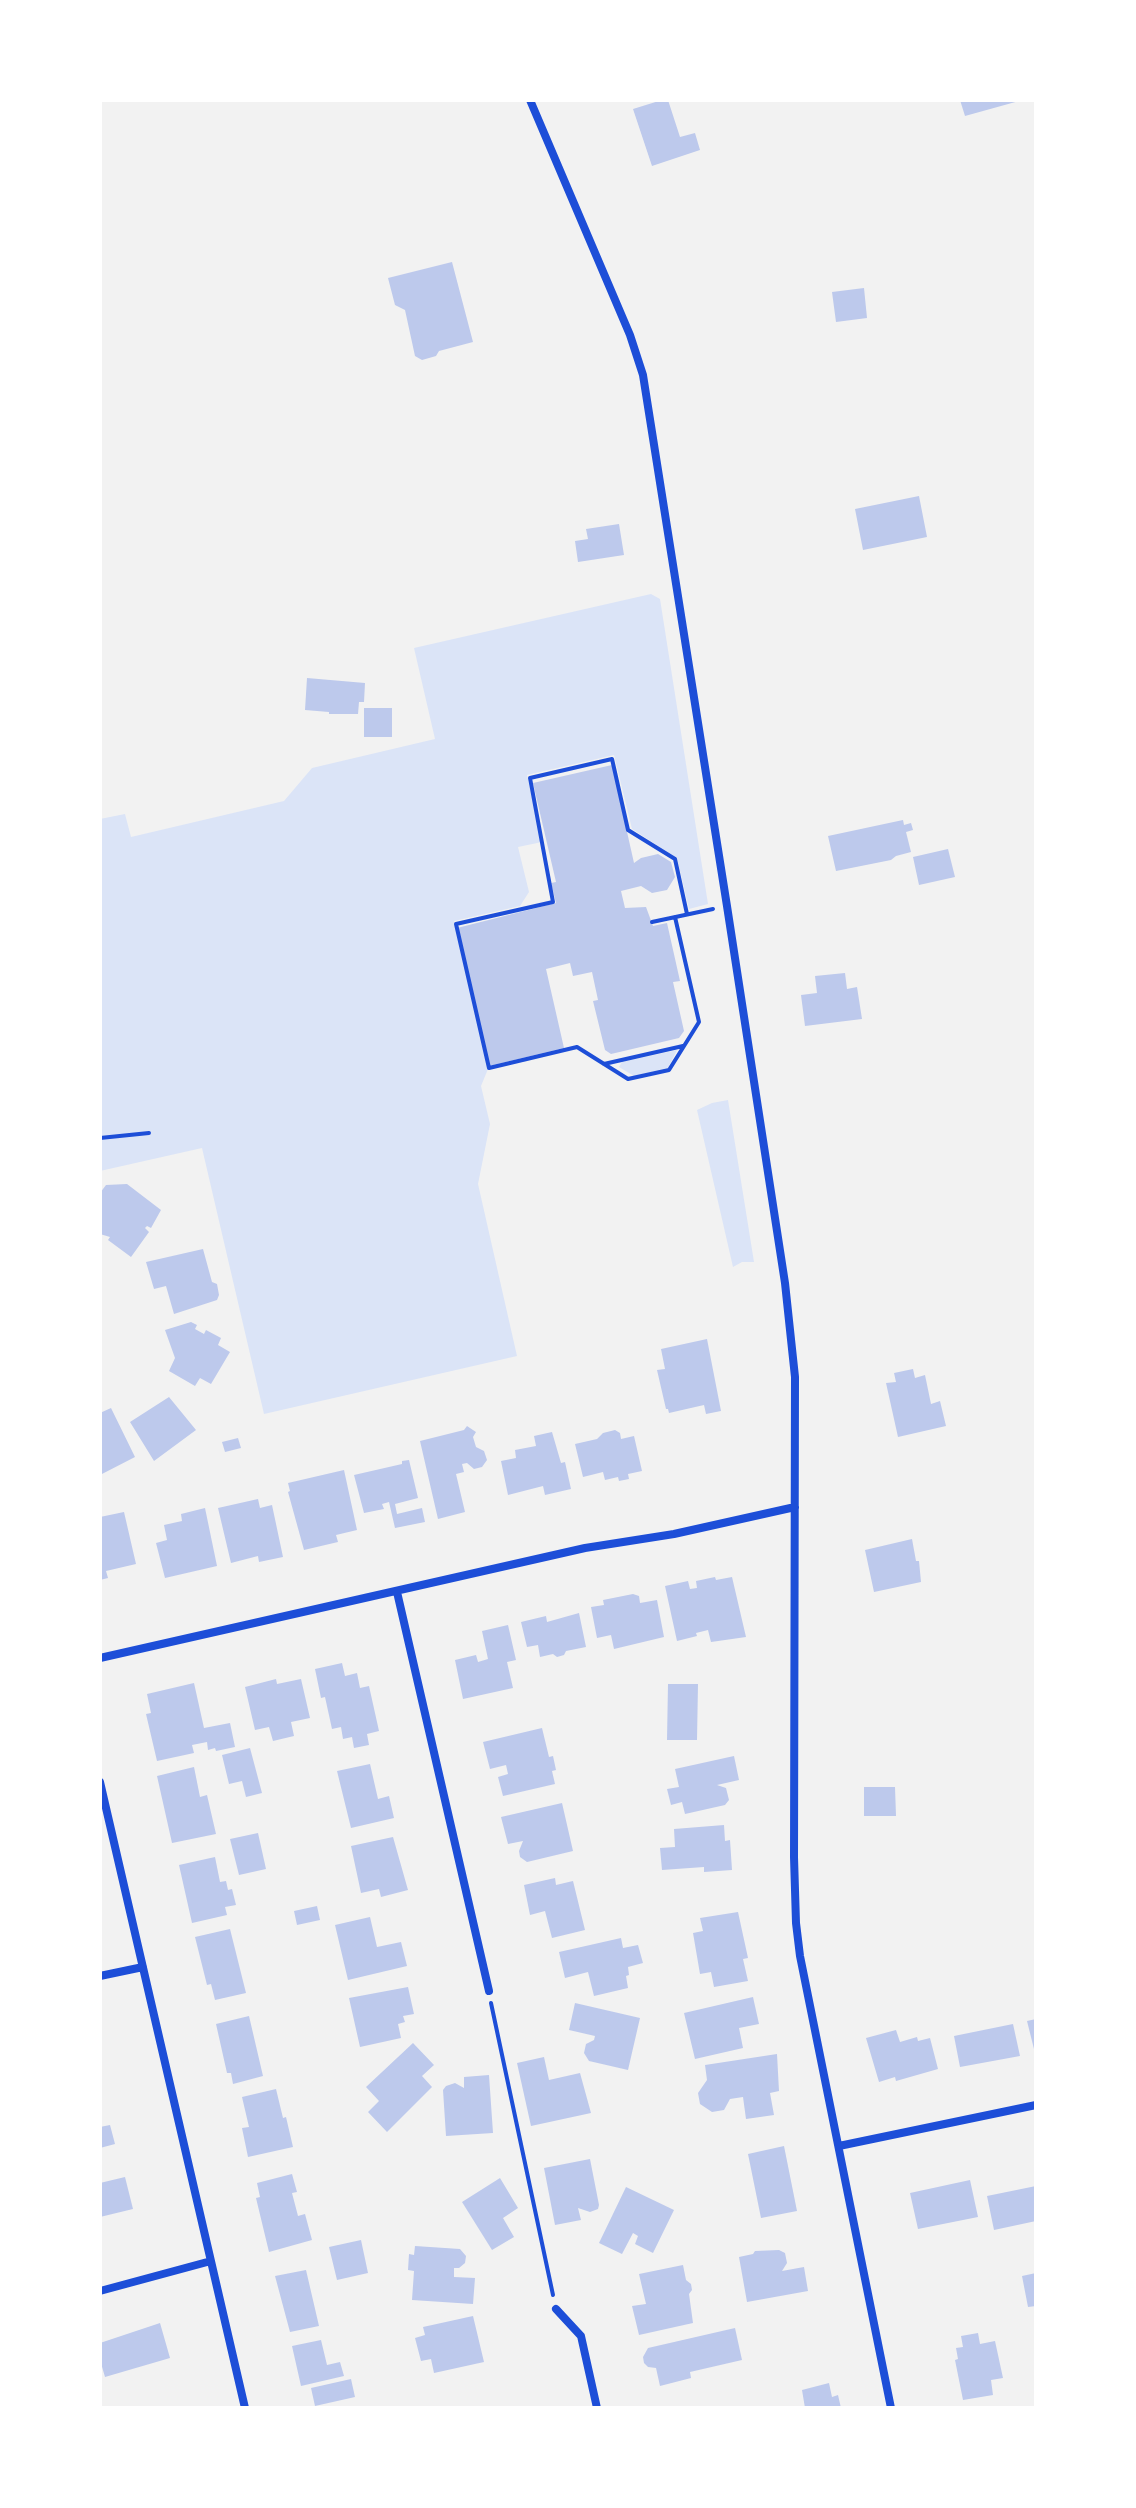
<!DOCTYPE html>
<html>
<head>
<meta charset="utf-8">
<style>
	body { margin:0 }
	#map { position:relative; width:1136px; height:2508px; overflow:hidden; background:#f2f2f2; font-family:"Source Sans 3",sans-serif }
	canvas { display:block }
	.frame { position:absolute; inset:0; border:102px solid #fff; pointer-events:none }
</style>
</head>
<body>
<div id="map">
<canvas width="1136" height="2508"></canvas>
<div class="frame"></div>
</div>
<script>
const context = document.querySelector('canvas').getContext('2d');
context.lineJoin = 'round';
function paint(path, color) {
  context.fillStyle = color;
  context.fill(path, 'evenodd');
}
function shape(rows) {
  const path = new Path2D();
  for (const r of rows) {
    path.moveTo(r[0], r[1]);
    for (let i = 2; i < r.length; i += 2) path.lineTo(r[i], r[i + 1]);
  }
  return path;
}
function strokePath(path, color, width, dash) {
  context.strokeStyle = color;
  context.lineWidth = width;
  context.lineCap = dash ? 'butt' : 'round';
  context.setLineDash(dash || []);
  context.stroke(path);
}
paint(shape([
	[651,594,660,599,708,904,689,909,677,858,632,829,614,755,527,775,542,842,518,847,529,892,520,906,454,921,488,1069,481,1086,490,1124,478,1184,517,1356,264,1414,202,1148,100,1171,100,819,125,814,131,837,284,801,312,768,435,739,414,648],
	[677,1050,668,1068,634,1076,619,1067,622,1062],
	[728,1100,754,1262,742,1262,733,1267,697,1110,712,1103]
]), '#dbe4f7');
paint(shape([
	[662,100,668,100,680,137,695,133,700,150,652,166,633,109],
	[960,100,1019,100,1019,101,965,116],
	[452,262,473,342,439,351,436,356,422,360,415,356,405,310,395,305,388,278],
	[864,288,867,318,836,322,832,292],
	[919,496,927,537,863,550,855,509],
	[619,524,624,555,578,562,575,541,588,539,586,529],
	[307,678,365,683,364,702,359,702,358,714,329,714,329,712,305,710],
	[364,708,392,708,392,737,364,737],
	[612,765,634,863,641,858,658,854,671,862,675,877,667,890,652,893,641,886,621,891,625,908,646,907,653,926,667,923,680,981,673,982,684,1031,679,1038,611,1054,605,1050,593,1001,598,1000,592,972,573,976,570,963,546,969,564,1048,489,1066,457,928,556,903,551,883,556,882,533,783],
	[903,820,904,825,911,823,913,830,906,832,911,852,896,856,891,860,836,871,828,836],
	[948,849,955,877,919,885,913,857],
	[845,973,847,989,857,987,862,1019,805,1026,801,995,817,993,815,976],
	[127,1184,161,1210,151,1228,147,1226,145,1228,149,1232,131,1257,108,1240,110,1237,100,1234,100,1193,106,1185],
	[203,1249,212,1282,217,1284,219,1295,217,1300,174,1314,166,1286,154,1289,146,1262],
	[191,1322,197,1325,195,1329,204,1334,206,1330,221,1338,218,1345,230,1352,211,1384,200,1378,195,1386,169,1371,175,1358,165,1330],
	[707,1339,721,1411,706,1414,704,1405,669,1413,668,1409,666,1409,657,1370,665,1369,661,1349],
	[913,1369,915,1378,925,1375,931,1404,940,1401,946,1426,898,1437,886,1383,896,1382,894,1373],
	[169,1397,196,1430,154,1461,130,1422],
	[111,1408,135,1457,100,1475,100,1413],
	[467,1426,476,1432,473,1437,476,1447,484,1451,487,1460,482,1467,474,1469,467,1463,462,1464,464,1472,456,1474,465,1512,438,1519,420,1441,464,1430],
	[615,1430,620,1433,621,1439,634,1436,642,1471,628,1474,629,1479,619,1481,618,1477,605,1480,603,1472,583,1477,575,1444,597,1439,603,1433],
	[552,1432,561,1463,565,1462,571,1489,545,1495,543,1486,508,1495,501,1461,516,1458,515,1450,536,1446,534,1436],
	[238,1438,241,1448,225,1452,222,1442],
	[409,1460,418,1498,395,1504,397,1514,422,1508,425,1522,395,1528,389,1502,382,1504,384,1509,364,1513,354,1475,402,1464,402,1461],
	[344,1470,357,1530,336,1535,338,1542,304,1550,288,1492,290,1491,288,1483],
	[258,1499,260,1508,272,1505,283,1557,259,1562,258,1556,231,1563,218,1508],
	[205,1508,217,1566,165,1578,156,1543,167,1540,164,1525,182,1521,181,1514],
	[124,1512,136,1564,106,1571,108,1578,100,1580,100,1517],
	[912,1539,916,1561,919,1561,921,1582,874,1592,865,1550],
	[715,1577,716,1580,732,1577,746,1637,711,1642,708,1630,696,1633,697,1636,677,1641,665,1586,688,1581,690,1589,697,1588,696,1581],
	[633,1594,639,1596,640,1603,657,1600,664,1637,614,1649,611,1635,597,1638,591,1607,604,1605,603,1600],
	[579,1613,586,1647,566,1651,564,1655,557,1657,553,1654,540,1657,538,1645,527,1647,521,1622,546,1616,547,1622],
	[508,1625,516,1660,507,1662,513,1688,463,1699,455,1660,476,1655,478,1662,488,1659,482,1631],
	[342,1663,345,1676,357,1673,360,1688,369,1686,379,1731,367,1734,369,1745,354,1748,352,1737,343,1739,341,1727,332,1729,325,1697,321,1698,315,1669],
	[276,1679,277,1684,301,1679,310,1718,291,1722,294,1736,273,1741,269,1727,255,1730,245,1687],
	[194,1683,204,1728,230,1723,235,1747,216,1751,215,1748,208,1750,207,1742,192,1745,194,1753,157,1761,146,1714,151,1713,147,1694],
	[668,1684,698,1684,697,1740,667,1740],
	[542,1728,549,1757,553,1756,556,1770,552,1771,555,1784,503,1796,498,1777,508,1774,506,1765,490,1769,483,1742],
	[250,1748,262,1793,246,1797,242,1781,229,1784,222,1755],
	[734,1756,739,1780,717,1785,726,1788,729,1800,725,1805,685,1814,682,1802,671,1805,667,1789,679,1787,675,1769],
	[370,1764,378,1799,389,1796,394,1818,351,1828,337,1771],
	[194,1767,200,1797,207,1795,216,1834,172,1843,157,1776],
	[864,1787,895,1787,896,1816,864,1816],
	[562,1803,573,1851,527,1862,520,1857,519,1851,523,1841,508,1844,501,1817],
	[724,1825,725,1841,730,1840,732,1870,704,1872,704,1867,662,1870,660,1848,675,1847,674,1829],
	[258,1833,266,1869,239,1875,230,1839],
	[393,1837,408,1890,381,1897,379,1889,361,1893,351,1846],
	[215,1857,220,1882,226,1881,228,1890,232,1889,236,1905,225,1907,227,1915,192,1923,179,1865],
	[555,1878,556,1885,573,1881,585,1930,552,1938,545,1911,530,1915,524,1885],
	[317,1906,320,1920,297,1925,294,1911],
	[738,1912,748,1958,743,1959,748,1981,714,1987,711,1972,700,1974,693,1933,703,1931,700,1918],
	[370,1917,377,1947,401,1942,407,1966,348,1980,335,1925],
	[230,1929,246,1993,215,2000,211,1984,207,1985,195,1937],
	[621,1938,623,1948,638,1945,643,1963,628,1967,629,1975,626,1976,628,1988,594,1996,588,1972,565,1978,559,1952],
	[408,1987,414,2014,403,2016,405,2022,398,2024,401,2038,360,2047,349,1998],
	[753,1997,759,2024,739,2028,743,2048,695,2059,684,2013],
	[575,2003,640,2018,628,2070,589,2061,584,2053,586,2044,594,2040,595,2036,569,2030],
	[249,2016,263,2076,233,2084,231,2073,227,2073,216,2024],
	[1036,2019,1036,2053,1035,2053,1027,2021],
	[1013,2024,1020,2056,960,2067,954,2036],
	[896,2030,900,2042,917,2037,918,2041,930,2038,938,2069,896,2081,895,2077,879,2082,866,2038],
	[413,2043,434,2065,422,2076,432,2087,387,2132,368,2112,379,2101,366,2087],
	[777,2054,779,2091,770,2093,774,2115,746,2119,743,2097,730,2099,724,2110,712,2112,700,2104,698,2093,707,2080,705,2065],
	[544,2057,549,2080,580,2073,591,2113,531,2126,517,2063],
	[489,2075,493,2133,446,2136,443,2090,446,2086,455,2083,464,2088,464,2077],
	[276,2089,283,2118,286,2117,293,2147,248,2157,242,2128,249,2127,242,2097],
	[110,2125,115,2144,100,2148,100,2127],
	[784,2146,797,2211,761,2218,748,2154],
	[590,2159,599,2205,598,2209,590,2212,578,2208,581,2220,555,2225,544,2168],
	[292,2174,297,2192,292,2193,298,2216,305,2214,312,2240,269,2252,256,2198,260,2197,257,2183],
	[125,2177,133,2209,100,2217,100,2183],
	[500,2178,518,2208,503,2218,514,2237,492,2250,462,2202],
	[970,2180,978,2217,918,2229,910,2193],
	[1036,2186,1036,2221,994,2230,987,2196],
	[626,2187,674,2210,653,2253,635,2244,638,2236,633,2233,622,2254,599,2243],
	[361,2240,368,2273,337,2280,329,2247],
	[415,2246,460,2249,466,2256,465,2263,459,2268,454,2268,454,2277,475,2278,473,2304,412,2300,414,2271,408,2270,409,2254,414,2255],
	[779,2250,785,2253,787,2263,782,2271,804,2267,808,2291,747,2302,739,2257,753,2254,755,2251],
	[683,2265,686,2280,691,2284,692,2290,689,2294,693,2323,639,2335,632,2306,646,2304,639,2274],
	[306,2270,319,2326,290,2332,275,2276],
	[1036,2273,1036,2306,1028,2307,1022,2276],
	[473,2316,484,2362,434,2373,431,2359,421,2361,415,2338,425,2335,423,2327],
	[160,2323,170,2358,105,2377,100,2360,100,2343],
	[735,2328,742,2360,690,2372,691,2378,660,2386,656,2368,648,2367,644,2363,643,2357,648,2348],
	[978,2333,980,2344,995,2341,1003,2378,991,2380,993,2395,963,2400,955,2360,958,2359,956,2348,963,2347,961,2336],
	[321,2340,327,2365,340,2362,344,2376,301,2386,292,2346],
	[351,2379,355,2397,315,2406,311,2388],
	[829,2383,832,2397,838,2395,841,2408,805,2408,802,2390]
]), '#bdc9ec');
strokePath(shape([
	[675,917,699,1022,669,1070,628,1079,577,1047,489,1068,456,924,553,902,530,778,612,759,628,830,675,859,687,914],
	[652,922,713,909],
	[604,1064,683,1046],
	[100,1138,149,1133],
	[491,2003,553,2295]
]), '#1d4ed8', 4);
strokePath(shape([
	[530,100,630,335,643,375,727,906,785,1283,795,1377,794,1857,796,1923,800,1956,891,2408],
	[397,1592,489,1991],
	[100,1658,585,1548,674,1534,795,1507],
	[100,1782,245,2408],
	[100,1976,143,1967],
	[839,2146,1036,2105],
	[100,2291,211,2261],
	[556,2309,581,2336,597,2408]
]), '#1d4ed8', 8);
</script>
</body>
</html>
